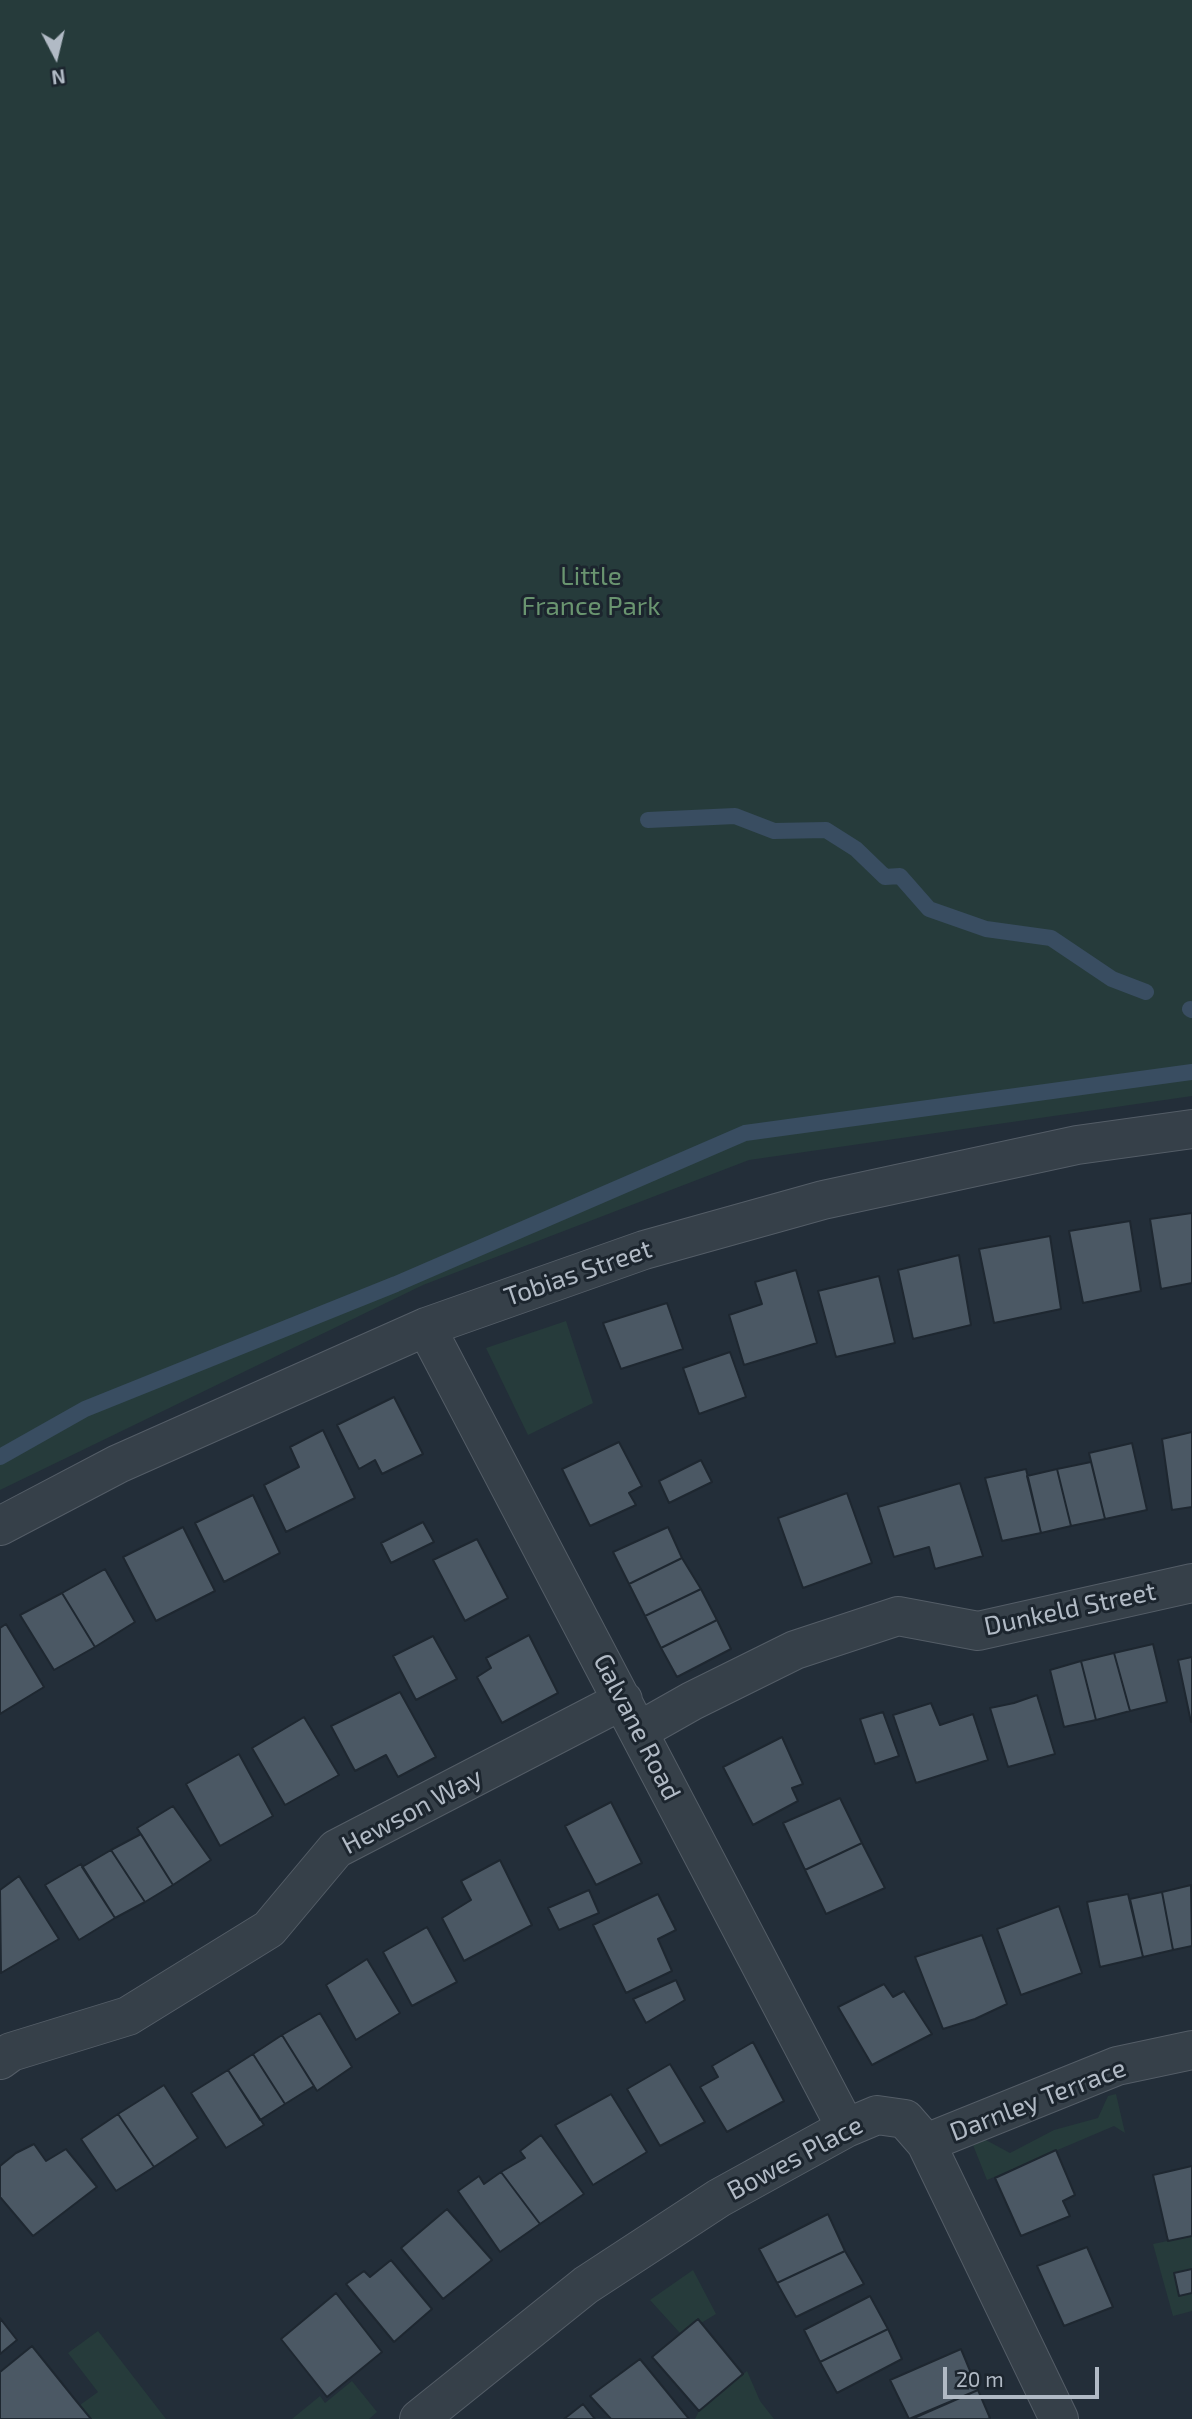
<!DOCTYPE html>
<html>
<head>
<meta charset="utf-8">
<style>
	body { margin:0 }
	#map { position:relative; width:1192px; height:2419px; overflow:hidden; background:#232e39; font-family:"Exo 2",sans-serif }
	canvas { display:block }
	.north { position:absolute; left:21px; top:21px; width:70px; height:70px; -webkit-text-stroke:5px #1c252e; paint-order:stroke; rotate:173deg; font-size:19px; font-weight:700; line-height:28px; text-align:center; color:#b1bac5 }
	.north::after { content:''; display:block; margin:auto; width:24px; height:32px; background:#b1bac5; clip-path:polygon(50% 0,100% 100%,50% 72%,0 100%) }
	.scale { position:absolute; left:943px; top:2367px; width:156px; height:32px; box-sizing:border-box; border:4px solid #b1bac5; border-top:0; padding-left:9px; font-size:21px; line-height:24px; white-space:nowrap; color:#b1bac5; -webkit-text-stroke:5px #1c252e; paint-order:stroke }
</style>
</head>
<body>
<div id="map">
<canvas width="1192" height="2419"></canvas>
<div class="north">N</div>
<div class="scale">20 m</div>
</div>
<script>
const context = document.querySelector('canvas').getContext('2d');
context.lineJoin = 'round';
function paint(path, color) {
  context.fillStyle = color;
  context.fill(path, 'evenodd');
}
function shape(rows) {
  const path = new Path2D();
  for (const r of rows) {
    path.moveTo(r[0], r[1]);
    for (let i = 2; i < r.length; i += 2) path.lineTo(r[i], r[i + 1]);
  }
  return path;
}
function strokePath(path, color, width, dash) {
  context.strokeStyle = color;
  context.lineWidth = width;
  context.lineCap = dash ? 'butt' : 'round';
  context.setLineDash(dash || []);
  context.stroke(path);
}
function write(font, color, halo, rows, align = 'center') {
  context.font = font + ' "Exo 2",sans-serif';
  context.lineWidth = 6;
  context.setLineDash([]);
  context.textBaseline = 'middle';
  context.strokeStyle = halo;
  context.fillStyle = color;
  for (const [text, x, y, turn = 0] of rows) {
    context.save();
    context.translate(x, y);
    context.rotate((+turn || 0) * Math.PI / 180);
    context.textAlign = isNaN(turn) ? turn : align;
    if (halo) context.strokeText(text, 0, 0);
    context.fillText(text, 0, 0);
    context.restore();
  }
}
paint(shape([
	[0,0,1192,0,1192,1096,749,1160,423,1285,0,1490],
	[566,1321,593,1403,528,1435,486,1348],
	[1116,2094,1125,2133,1114,2126,987,2180,973,2145,984,2139,1010,2153,1054,2130,1098,2118,1108,2096],
	[1192,2236,1192,2311,1173,2316,1153,2244],
	[693,2270,716,2314,701,2323,697,2319,680,2333,650,2300],
	[98,2331,166,2419,90,2419,80,2405,98,2392,68,2353],
	[747,2371,760,2401,774,2419,695,2419,699,2411],
	[352,2381,377,2412,369,2419,292,2419,320,2396,325,2403]
]), '#263b3b');
strokePath(shape([
	[648,820,735,816,774,831,826,830,856,849,885,877,900,876,929,909,986,929,1051,938,1112,979,1146,992],
	[1190,1009,1192,1010],
	[0,1457,85,1409,396,1284,745,1133,1192,1072]
]), '#394d61', 16);
const building = shape([
	[1192,1213,1192,1283,1161,1289,1150,1219,1192,1213],
	[1130,1221,1141,1291,1083,1303,1069,1231,1130,1221],
	[1050,1236,1061,1309,994,1323,979,1249,1050,1236],
	[959,1255,971,1325,913,1339,898,1270,959,1255],
	[796,1270,817,1343,744,1365,729,1315,762,1304,755,1282,796,1270],
	[879,1276,895,1343,836,1357,818,1291,879,1276],
	[667,1303,683,1349,621,1369,603,1323,667,1303],
	[730,1352,746,1397,699,1414,683,1368,730,1352],
	[394,1397,423,1454,382,1474,375,1460,359,1469,337,1425,394,1397],
	[323,1430,355,1498,286,1532,264,1485,299,1467,290,1447,323,1430],
	[1192,1432,1192,1507,1172,1510,1162,1439,1192,1432],
	[619,1442,642,1486,629,1493,636,1505,590,1526,562,1469,619,1442],
	[1132,1443,1147,1510,1105,1519,1089,1453,1132,1443],
	[701,1460,712,1482,669,1503,659,1481,701,1460],
	[1091,1462,1105,1519,1071,1526,1057,1469,1091,1462],
	[1026,1469,1041,1533,1002,1541,985,1478,1026,1469],
	[1057,1469,1071,1526,1041,1533,1027,1476,1057,1469],
	[960,1483,983,1556,935,1569,929,1547,894,1557,878,1507,960,1483],
	[847,1493,872,1563,803,1588,778,1518,847,1493],
	[253,1495,280,1553,224,1582,195,1523,253,1495],
	[423,1522,434,1542,391,1563,381,1543,423,1522],
	[183,1527,215,1591,156,1621,123,1557,183,1527],
	[668,1527,682,1558,629,1584,613,1552,668,1527],
	[477,1539,508,1598,465,1621,433,1560,477,1539],
	[682,1558,701,1589,645,1616,629,1584,682,1558],
	[105,1569,135,1622,95,1647,62,1593,105,1569],
	[701,1589,717,1620,661,1648,645,1616,701,1589],
	[62,1593,95,1647,54,1670,20,1615,62,1593],
	[717,1620,731,1649,677,1677,661,1648,717,1620],
	[6,1624,44,1687,0,1714,0,1628,6,1624],
	[529,1635,558,1693,502,1723,477,1677,491,1668,486,1658,529,1635],
	[433,1636,457,1679,416,1700,393,1656,433,1636],
	[1153,1644,1167,1702,1130,1711,1114,1653,1153,1644],
	[1114,1653,1130,1711,1096,1720,1081,1661,1114,1653],
	[1192,1657,1192,1722,1191,1722,1178,1660,1192,1657],
	[1081,1661,1096,1720,1064,1727,1050,1670,1081,1661],
	[400,1692,436,1757,398,1777,386,1755,355,1771,331,1726,400,1692],
	[1037,1695,1055,1754,1008,1767,990,1708,1014,1703,1037,1695],
	[931,1703,940,1725,973,1714,988,1760,916,1783,893,1715,931,1703],
	[883,1712,899,1756,875,1764,860,1719,883,1712],
	[304,1717,339,1775,285,1805,252,1748,304,1717],
	[782,1737,803,1784,792,1788,798,1801,753,1825,723,1767,782,1737],
	[239,1754,273,1816,220,1846,186,1784,239,1754],
	[840,1798,862,1843,805,1870,783,1823,840,1798],
	[611,1802,642,1863,596,1885,565,1826,611,1802],
	[173,1806,211,1860,173,1885,137,1828,173,1806],
	[141,1834,173,1885,145,1902,111,1850,141,1834],
	[862,1843,885,1888,826,1914,805,1870,862,1843],
	[111,1850,145,1902,115,1918,82,1867,111,1850],
	[500,1860,532,1925,464,1961,442,1918,471,1900,461,1881,500,1860],
	[81,1864,115,1918,79,1940,45,1885,81,1864],
	[19,1876,59,1939,1,1973,0,1890,19,1876],
	[1191,1885,1192,1946,1173,1950,1162,1892,1191,1885],
	[589,1890,599,1913,559,1930,548,1908,589,1890],
	[1162,1892,1173,1950,1143,1957,1130,1899,1162,1892],
	[658,1894,676,1930,658,1939,672,1971,626,1993,593,1925,658,1894],
	[1128,1894,1143,1957,1100,1967,1087,1902,1128,1894],
	[1059,1906,1082,1973,1021,1995,997,1929,1059,1906],
	[427,1927,457,1982,412,2006,383,1952,427,1927],
	[982,1935,1007,2004,975,2019,943,2029,915,1957,982,1935],
	[367,1959,400,2013,356,2040,326,1985,367,1959],
	[676,1980,685,2000,646,2023,633,1999,676,1980],
	[884,1984,893,1997,904,1991,932,2034,872,2065,838,2007,884,1984],
	[320,2013,352,2067,317,2091,282,2035,320,2013],
	[282,2035,314,2086,285,2104,253,2054,282,2035],
	[753,2042,784,2101,727,2132,700,2087,718,2077,712,2066,753,2042],
	[253,2054,285,2104,260,2120,228,2070,253,2054],
	[670,2064,705,2122,660,2146,627,2089,670,2064],
	[228,2070,264,2125,226,2148,191,2093,228,2070],
	[164,2085,198,2138,154,2167,118,2114,164,2085],
	[611,2094,647,2152,593,2185,555,2125,611,2094],
	[118,2114,154,2167,116,2191,81,2139,118,2114],
	[541,2135,584,2194,540,2224,501,2172,525,2158,520,2151,541,2135],
	[34,2144,46,2161,66,2149,97,2187,33,2236,0,2197,0,2166,16,2153,34,2144],
	[1056,2150,1075,2195,1063,2201,1070,2216,1021,2236,995,2178,1056,2150],
	[1192,2166,1192,2236,1168,2241,1153,2175,1192,2166],
	[501,2172,540,2224,500,2252,458,2191,479,2176,484,2184,501,2172],
	[447,2209,492,2260,443,2299,401,2248,447,2209],
	[828,2214,845,2251,777,2283,759,2249,828,2214],
	[1087,2247,1113,2307,1064,2326,1037,2266,1087,2247],
	[845,2251,864,2284,796,2317,777,2283,845,2251],
	[391,2260,432,2309,394,2342,346,2284,364,2271,370,2277,391,2260],
	[1192,2269,1192,2293,1179,2296,1174,2273,1192,2269],
	[336,2293,382,2352,327,2397,281,2339,336,2293],
	[870,2296,888,2329,820,2362,804,2330,870,2296],
	[0,2318,17,2340,0,2354,0,2318],
	[698,2319,743,2374,699,2411,652,2357,698,2319],
	[888,2329,902,2359,837,2393,820,2362,888,2329],
	[32,2346,73,2397,91,2419,0,2419,0,2372,32,2346],
	[961,2349,978,2390,909,2419,890,2380,961,2349],
	[640,2359,689,2419,611,2419,590,2396,640,2359],
	[978,2390,990,2418,988,2419,912,2419,978,2390],
	[583,2404,595,2419,564,2419,583,2404]
]);
paint(building, '#4b5864');
strokePath(building, '#1e2730', 2);
const minor = shape([
	[426,1327,846,2128],
	[0,1526,118,1464,426,1327,644,1250,823,1200,1077,1145,1192,1129],
	[639,1731,692,1701,795,1650,898,1616,978,1631,1192,1583],
	[0,2060,11,2052,128,2016,269,1929,336,1849,623,1700],
	[926,2143,1117,2066,1192,2050],
	[419,2419,586,2285,612,2268,719,2198,846,2128,877,2115,905,2119,926,2143,1059,2419]
]);
strokePath(minor, '#545d67', 40);
strokePath(minor, '#364049', 38);
write('26px', '#6a9570', '#1c252e', [
	["Little",591,576],
	["France Park",591,606]
]);
write('26px', '#b1bac5', '#1c252e', [
	["Tobias Street",578,1273,-19],
	["Dunkeld Street",1070,1609,-12],
	["Galvane Road",637,1727,63],
	["Hewson Way",412,1811,-28],
	["Darnley Terrace",1038,2100,-21],
	["Bowes Place",795,2158,-28]
]);
</script>
</body>
</html>
